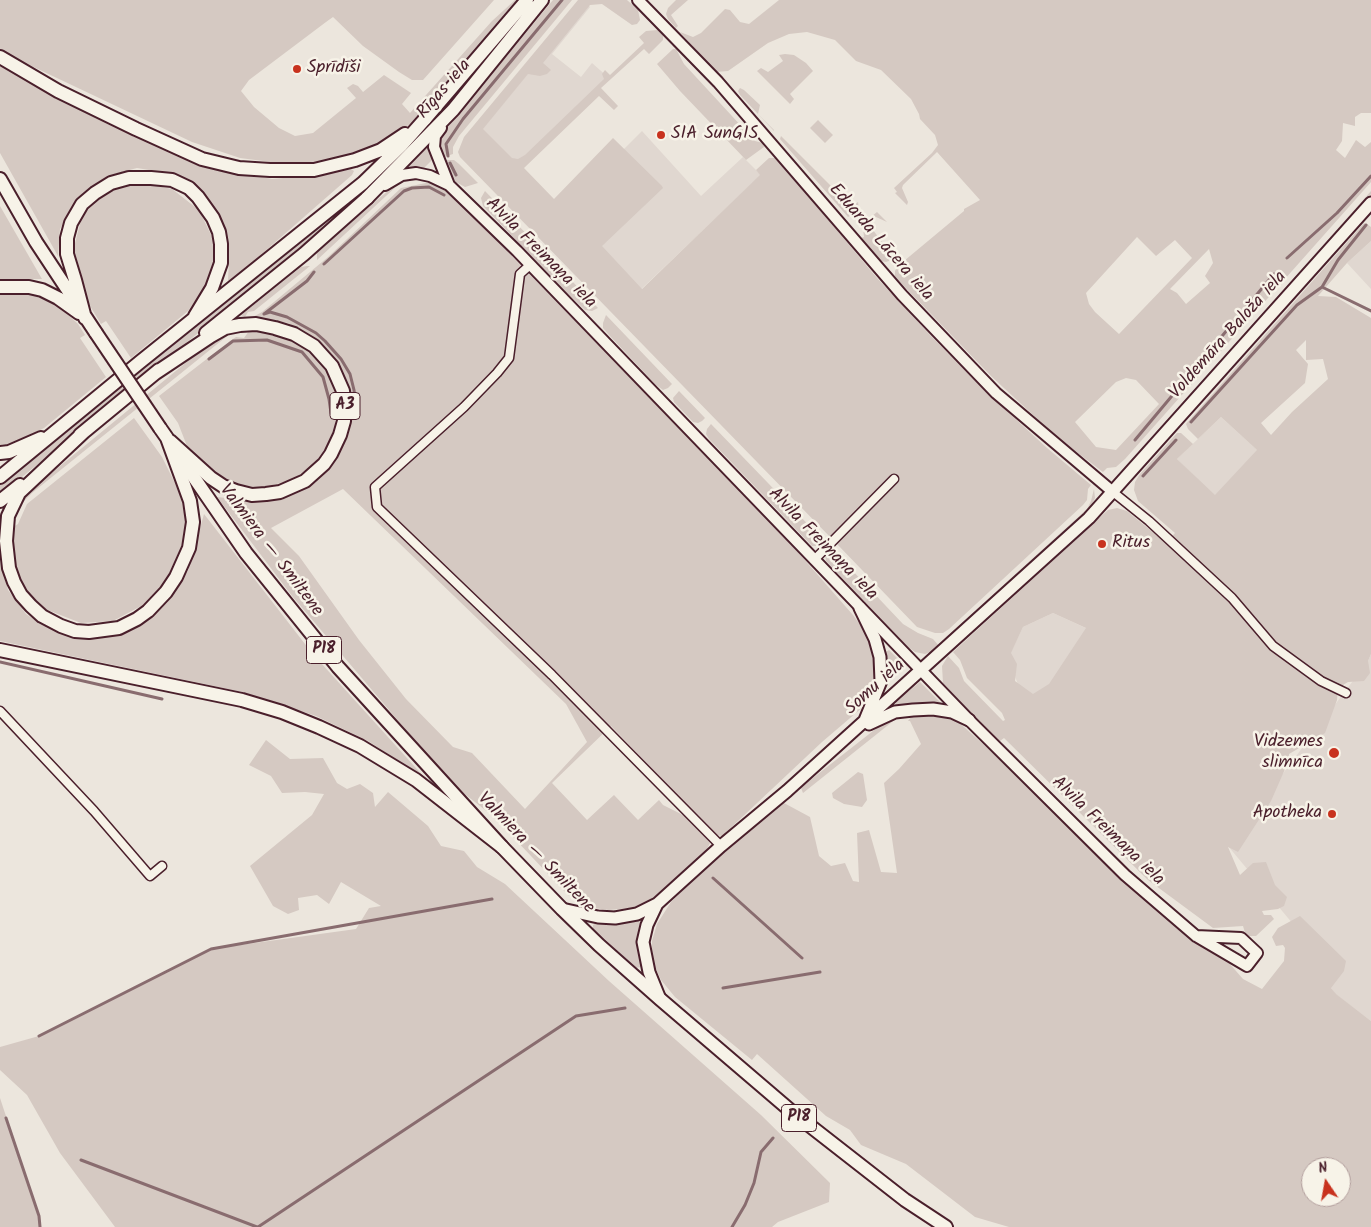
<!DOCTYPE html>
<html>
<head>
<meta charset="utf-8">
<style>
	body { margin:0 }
	#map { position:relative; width:1371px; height:1227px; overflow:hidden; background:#ece6dd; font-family:Kalam,sans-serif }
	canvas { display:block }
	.north { position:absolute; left:1301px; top:1157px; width:50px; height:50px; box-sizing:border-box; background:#f7f3e8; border:1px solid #b29e9c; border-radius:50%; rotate:348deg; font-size:14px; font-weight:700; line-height:20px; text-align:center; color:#4a1f2b }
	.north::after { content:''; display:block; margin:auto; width:18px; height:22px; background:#c8321e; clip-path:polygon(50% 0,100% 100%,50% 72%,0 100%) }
</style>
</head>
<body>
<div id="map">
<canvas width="1371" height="1227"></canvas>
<div class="north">N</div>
</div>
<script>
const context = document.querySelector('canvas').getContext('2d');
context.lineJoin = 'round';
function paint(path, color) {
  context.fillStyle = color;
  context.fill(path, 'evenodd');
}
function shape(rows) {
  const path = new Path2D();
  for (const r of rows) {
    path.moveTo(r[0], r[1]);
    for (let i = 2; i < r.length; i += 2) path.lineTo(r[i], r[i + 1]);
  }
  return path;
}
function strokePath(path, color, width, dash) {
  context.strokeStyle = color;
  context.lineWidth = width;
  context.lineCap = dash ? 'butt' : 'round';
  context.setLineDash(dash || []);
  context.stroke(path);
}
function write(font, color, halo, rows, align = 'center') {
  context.font = font + ' Kalam,sans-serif';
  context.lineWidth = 5;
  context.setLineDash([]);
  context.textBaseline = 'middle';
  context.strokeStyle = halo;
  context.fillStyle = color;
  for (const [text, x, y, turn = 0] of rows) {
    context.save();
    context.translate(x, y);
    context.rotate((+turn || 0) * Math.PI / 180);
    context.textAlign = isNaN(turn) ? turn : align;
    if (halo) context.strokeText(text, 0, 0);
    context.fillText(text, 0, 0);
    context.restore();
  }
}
paint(shape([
	[586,3,590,7,552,54,581,77,592,63,609,78,514,170,477,135],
	[642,131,701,196,743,157,761,175,635,295,551,209,622,151],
	[1371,241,1371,289,1347,263],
	[1221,417,1280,471,1226,505,1207,489,1177,459],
	[1053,613,1088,629,1088,692,1024,700,1008,658,1023,627],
	[1371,654,1371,1021,1335,994,1331,988,1328,966,1228,846,1368,661]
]), '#e0d7d0');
paint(shape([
	[0,0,494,0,423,80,412,80,399,72,363,46,333,17,326,22,249,80,241,91,254,107,279,128,295,136,313,133,356,98,347,88,353,84,358,86,363,92,384,75,411,93,402,104,410,113,492,21,515,0,519,0,415,120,391,138,363,152,322,161,286,164,240,158,192,142,2,52,0,51],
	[553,0,572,0,459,136,453,147,453,154,441,158,441,139,446,129],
	[578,0,627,0,638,10,640,20,637,24,632,25,602,4,590,5,543,63,551,70,547,74,540,76,528,74,483,129,512,158,518,159,525,155,604,79,602,74,605,70,610,75,644,43,639,37,646,31,658,30,663,35,663,40,649,54,644,49,601,88,618,106,614,110,599,96,524,168,554,199,613,138,662,186,663,188,602,246,642,289,760,175,756,170,769,158,776,158,877,278,932,337,984,390,1047,448,1091,485,1088,489,1087,500,1083,505,949,629,943,633,935,633,917,627,836,543,882,498,878,491,832,539,460,157,458,152,464,137],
	[676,0,688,0,671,15,678,26,676,28,668,19,666,14,668,8],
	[779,0,1371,0,1371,113,1361,113,1355,117,1355,126,1343,123,1342,141,1336,150,1345,158,1356,140,1365,147,1371,142,1371,182,1125,459,1116,467,1107,468,1103,472,1058,438,991,376,900,282,895,276,895,271,898,266,964,211,964,209,980,200,937,152,903,185,902,188,908,202,907,205,895,193,897,192,894,188,932,153,938,145,935,135,920,119,919,114,911,99,881,70,856,61,835,40,807,32,789,34,768,43,728,71,716,72,680,32,693,37,701,33,725,9,730,10,740,22,749,24],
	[1137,237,1156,256,1175,240,1192,258,1119,334,1095,312,1089,304,1086,293],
	[1209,249,1213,263,1205,276,1210,283,1186,304,1177,293,1170,289],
	[1126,378,1136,380,1159,404,1116,450,1096,447,1075,422,1116,382],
	[673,49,676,49,684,64,755,141,763,143,764,147,746,160,680,91,657,64],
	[785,54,794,55,806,63,813,71,790,94,794,99,790,104,757,71,761,68,768,72,783,61,779,55],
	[0,64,210,167,272,179,327,174,351,169,354,171,352,175,248,266,228,281,229,259,224,228,209,200,179,175,137,168,107,176,77,198,60,229,58,256,0,153],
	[740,88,744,90,760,105,758,114,774,130,774,131,740,95,738,91],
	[818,120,833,135,825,143,810,128],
	[781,136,852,207,858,202,859,209,857,213,848,217,780,139],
	[426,146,428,147,432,160,423,169,409,169,407,167,409,164],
	[447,160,454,160,459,164,478,183,465,187,456,182,443,163],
	[431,182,447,192,498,242,781,533,853,615,872,641,876,661,873,690,863,707,822,742,722,836,716,835,611,726,552,783,587,820,614,795,638,820,659,800,663,805,689,818,706,838,710,843,706,851,657,894,641,907,609,910,586,907,568,895,494,817,452,784,292,596,217,497,262,502,296,493,321,476,342,449,351,416,350,391,339,364,314,338,288,323,253,317,262,312,328,257,401,188],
	[343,489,566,704,587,742,525,809,472,753,453,747,406,699,359,640,299,556,271,528],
	[398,183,400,183,317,260,317,253,378,199],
	[148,184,172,189,199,210,214,241,214,264,205,287,188,311,131,358,106,321,101,324,81,291,72,255,82,216,101,196,121,186],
	[368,186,367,189,274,271,0,495,0,484,185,332],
	[485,191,598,308,592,311,585,310,564,290,483,206,481,198],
	[1371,191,1371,194,1132,464,1130,463],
	[0,206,42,279,0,279],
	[877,212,887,222,876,217,869,225,890,252,891,257,889,261,886,262,881,261,861,238,864,237,863,228,865,222],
	[1364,223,1367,224,1371,227,1371,241,1347,263,1318,296,1336,297,1371,318,1371,654,1368,661,1370,673,1364,681,1348,682,1338,688,1337,700,1325,733,1289,754,1289,760,1271,801,1238,852,1228,847,1240,875,1253,863,1266,862,1275,885,1287,897,1284,906,1278,909,1262,911,1264,915,1271,915,1274,919,1256,936,1246,936,1243,926,1213,928,1148,880,1004,738,1000,741,997,740,943,683,942,666,948,656,959,668,964,681,1003,721,1005,720,1002,713,967,678,960,660,953,652,1108,510,1117,508,1127,511,1166,543,1175,533,1138,501,1134,490,1135,482,1140,474,1177,433,1181,433,1193,444,1177,459,1215,495,1257,450,1221,417,1198,439,1188,429,1186,424],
	[1306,340,1306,360,1323,359,1328,379,1292,412,1271,435,1261,423,1305,383,1308,364,1296,350],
	[1053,613,1086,628,1049,684,1033,694,1015,681,1017,664,1011,653,1023,627],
	[307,266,310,266,254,311,248,312,245,317,241,315,301,267],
	[31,293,48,299,61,308,78,324,85,335,80,338,106,377,44,428,14,443,0,445,0,295],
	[606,315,672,384,668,388,663,390,655,384,609,335,603,328,603,323],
	[258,328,285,335,303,344,319,358,328,374,337,398,335,427,330,441,315,463,292,480,261,488,236,484,211,470,187,446,178,423,159,396,230,341,236,337,244,338,249,331],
	[231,333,32,493,20,505,26,494,205,347,223,336],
	[679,391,705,418,702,421,698,423,693,422,674,402,673,398],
	[134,418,162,457,179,491,186,521,181,547,165,582,143,605,113,621,81,623,45,609,31,595,17,575,12,549,13,527,18,524,27,504],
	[711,424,825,542,822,546,812,546,709,439,706,434,707,429],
	[1094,489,1095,498,1089,510,944,641,944,639,1087,509,1091,501],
	[204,514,312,653,425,778,368,741,316,716,242,692,0,641,0,561,8,590,26,614,38,622,59,633,94,639,131,630,167,603,188,571],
	[832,549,903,624,918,633,933,639,940,647,933,651,925,654,915,652,908,647,826,561,825,554],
	[889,650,901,662,903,666,898,671,887,675,884,653],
	[920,682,941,703,941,706,907,704,896,706,895,702],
	[928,714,944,714,954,718,1056,810,1118,876,1229,963,1243,979,1262,989,1284,961,1285,948,1283,945,1276,946,1272,937,1278,928,1300,916,1346,961,1344,971,1331,988,1336,994,1371,1021,1371,1227,1009,1227,975,1217,906,1164,861,1145,850,1130,826,1116,757,1054,752,1060,675,997,661,980,655,967,652,954,652,941,657,924,671,902,722,852,784,803,810,817,819,856,831,866,845,863,853,881,859,882,857,833,869,830,881,872,897,873,884,783,899,769,921,744,910,721,908,721,911,717],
	[1311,1167,1341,1167,1341,1197,1311,1197],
	[896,717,897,718,803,793,801,788,804,785,873,731,891,718],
	[266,740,290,759,323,758,337,783,347,789,360,784,373,793,375,807,388,792,428,826,441,846,464,851,477,867,505,884,609,981,761,1115,830,1183,829,1202,778,1222,772,1227,115,1227,60,1153,27,1095,0,1070,0,1047,39,1036,211,949,356,929,369,908,381,906,341,882,329,904,317,895,298,898,299,910,288,914,273,906,250,866,312,815,324,794,305,792,282,793,271,776,249,765],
	[858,772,863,774,867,800,862,807,844,804,833,798,832,793],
	[639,921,641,925,639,945,641,967,636,968,593,928,593,925,596,923],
	[0,1098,39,1216,40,1227,0,1227]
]), '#d5c9c2');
strokePath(shape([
	[448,156,446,144,463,119,562,0],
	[450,163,456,175],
	[1287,258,1337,213,1371,176],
	[324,264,404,191,412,188,429,187,444,195],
	[314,272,307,281,264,314,270,312,287,317,316,333,325,341,341,359,350,374,354,390,356,409],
	[1322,287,1371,311],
	[209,359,233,341,267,340,302,352,323,377,329,399,331,413],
	[1191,422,1297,305,1322,287,1338,260,1366,225],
	[1135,440,1274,274],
	[1143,476,1176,440],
	[0,662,162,699],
	[713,878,802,958],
	[723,988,820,972],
	[39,1036,211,949,492,899],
	[6,1118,39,1216,40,1227],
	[81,1160,257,1227],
	[258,1227,576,1016,625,1008],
	[732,1227,745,1205,754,1183,761,1152,773,1138]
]), '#896c6f', 3);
const minor = shape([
	[530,265,520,274,509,358,497,373,464,407,375,487,377,507,552,675,721,846],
	[1113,492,1149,521,1232,598,1273,646,1321,681,1346,693],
	[814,560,894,479],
	[0,711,94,811,150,876,162,866]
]);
const tertiary = shape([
	[638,0,718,82,902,295,996,393,1113,492],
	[441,128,435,136,434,147,449,185,517,251,969,720,1125,875,1196,936,1247,966,1257,953,1241,938,1196,936],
	[385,185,402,175,416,173,430,176,449,185]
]);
const secondary = shape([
	[860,608,875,639,880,657,881,681,865,720],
	[869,724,895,712,913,710,933,709,952,712,969,720],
	[657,904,647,925,643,942,649,972,660,999],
	[562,909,598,917,615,918,637,914,657,904,721,846,787,791,1089,518,1371,203]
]);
const primary = shape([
	[425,119,527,0],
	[367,198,453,110,542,0],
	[173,447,246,553,338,667,502,847,562,909,599,945,660,999,791,1111,905,1200,946,1227]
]);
const trunk = shape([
	[0,57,58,91,136,129,202,159,239,168,270,170,314,170,355,160,381,150,405,134],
	[0,179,36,242,96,333],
	[0,287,29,287,42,290,58,298,79,313],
	[85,318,75,280,67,254,67,238,71,223,82,204,95,193,111,183,129,178,151,178,172,180,189,188,198,197,213,218,219,232,221,244,221,263,212,288,195,316],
	[206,333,304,254,367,198],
	[154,374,211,336,225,328,240,325,256,324,275,328,294,334,314,346,332,366,343,391,345,405,344,421,340,435,331,454,324,464,305,481,280,492,266,494,252,495,236,491,223,486,211,478,170,441],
	[86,430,19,493,8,516,6,541,9,568,14,582,21,595,31,606,42,616,61,626,75,631,89,632,119,628,137,619,148,611,166,592,176,577,189,548,193,522,190,501,167,438,160,428],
	[80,435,159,370],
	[0,453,9,452,41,438],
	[0,477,140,362,363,183,401,146,425,119],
	[0,501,20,485],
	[0,650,242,700,282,712,319,727,360,746,416,780,502,847]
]);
strokePath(minor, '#4a1f2b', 11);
strokePath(tertiary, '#4a1f2b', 14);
strokePath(secondary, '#4a1f2b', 15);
strokePath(primary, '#4a1f2b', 16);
strokePath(trunk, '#4a1f2b', 16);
strokePath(minor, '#f7f3e8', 8);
strokePath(tertiary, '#f7f3e8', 10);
strokePath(secondary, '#f7f3e8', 11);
strokePath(primary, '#f7f3e8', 12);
strokePath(trunk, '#f7f3e8', 12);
const trunkBridge = shape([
	[96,333,160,428]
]);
strokePath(trunkBridge, '#4a1f2b', 16, []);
strokePath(trunkBridge, '#f7f3e8', 12);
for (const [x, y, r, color] of [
	[297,69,5,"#c8321e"],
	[661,135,5,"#c8321e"],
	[1102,544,5,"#c8321e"],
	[1334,753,6,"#c8321e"],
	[1332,814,5,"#c8321e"]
]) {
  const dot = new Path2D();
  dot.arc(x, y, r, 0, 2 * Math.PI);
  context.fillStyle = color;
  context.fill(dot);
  strokePath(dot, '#f7f3e8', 2);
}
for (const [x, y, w] of [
	[345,406,30],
	[324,650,35],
	[799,1118,35]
]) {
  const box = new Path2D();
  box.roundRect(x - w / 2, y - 13.5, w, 27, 4);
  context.fillStyle = '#f7f3e8';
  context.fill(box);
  strokePath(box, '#4a1f2b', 1);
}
write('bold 16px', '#4a1f2b', null, [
	["A3",345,406],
	["P18",324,650],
	["P18",799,1118]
]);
write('18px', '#4a1f2b', '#f7f3e8', [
	["Sprīdīši",307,69],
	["SIA SunGIS",671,135],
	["Ritus",1112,544],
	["Vidzemes",1323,743,"right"],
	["slimnīca",1323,764,"right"],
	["Apotheka",1322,814,"right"]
], 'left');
write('18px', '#4a1f2b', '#f7f3e8', [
	["Rīgas iela",445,90,-49],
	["Eduarda Lācera iela",880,243,49],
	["Alvila Freimaņa iela",540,254,45],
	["Voldemāra Baloža iela",1229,336,-48],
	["Alvila Freimaņa iela",822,545,46],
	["Valmiera — Smiltene",270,551,53],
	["Somu iela",876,688,-42],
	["Alvila Freimaņa iela",1107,832,44],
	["Valmiera — Smiltene",535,854,46]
]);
</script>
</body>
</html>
